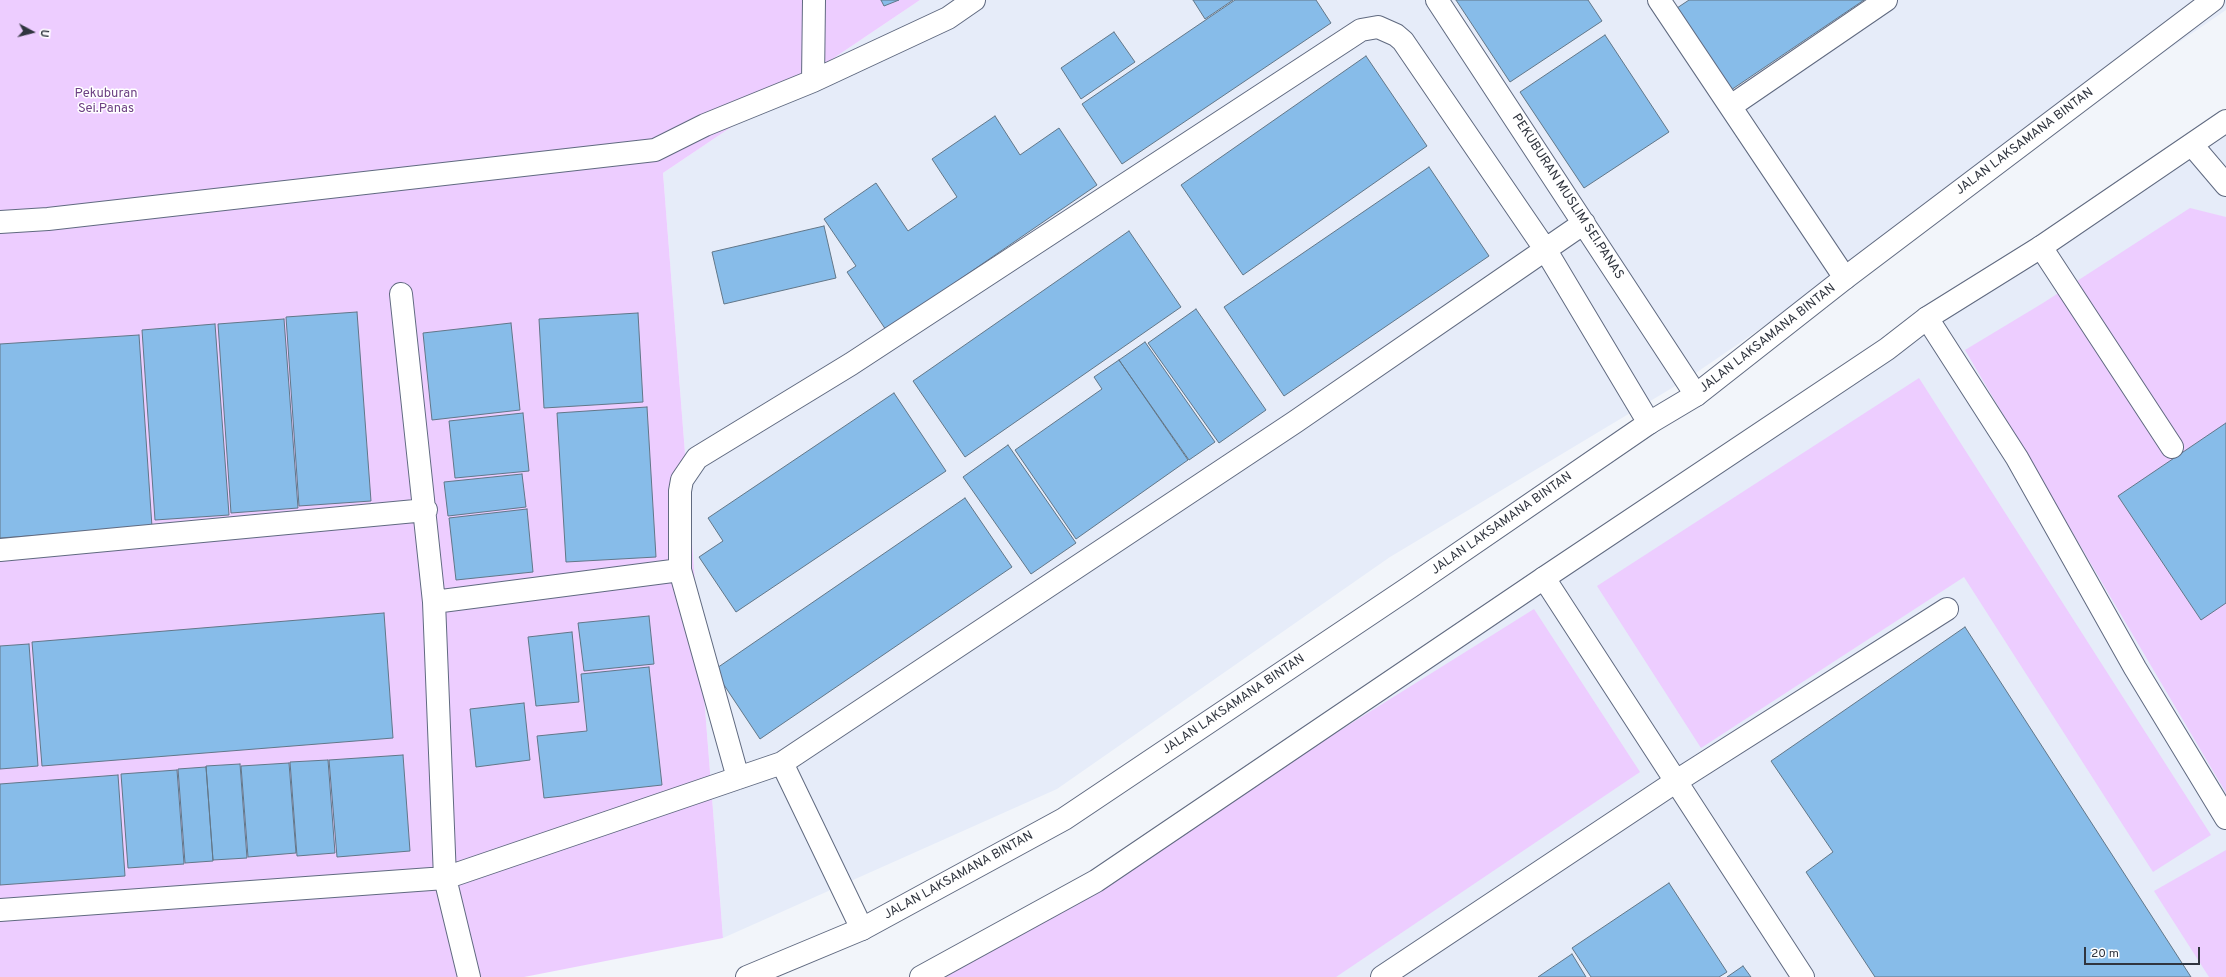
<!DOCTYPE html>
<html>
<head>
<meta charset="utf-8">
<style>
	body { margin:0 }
	#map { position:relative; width:2226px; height:977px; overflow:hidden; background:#f2f5fa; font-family:Overpass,sans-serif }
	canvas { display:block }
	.north { position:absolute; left:12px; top:12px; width:40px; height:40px; -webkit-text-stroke:3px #fff; paint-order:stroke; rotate:97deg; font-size:11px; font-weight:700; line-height:16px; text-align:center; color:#30353f }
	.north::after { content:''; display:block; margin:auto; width:14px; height:18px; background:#30353f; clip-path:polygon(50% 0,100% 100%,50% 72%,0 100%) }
	.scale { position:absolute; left:2084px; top:947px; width:116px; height:18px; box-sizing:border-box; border:2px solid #30353f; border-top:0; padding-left:5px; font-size:12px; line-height:14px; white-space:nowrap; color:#30353f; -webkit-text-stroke:3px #fff; paint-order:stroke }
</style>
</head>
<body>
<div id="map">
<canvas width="2226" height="977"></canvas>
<div class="north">U</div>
<div class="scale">20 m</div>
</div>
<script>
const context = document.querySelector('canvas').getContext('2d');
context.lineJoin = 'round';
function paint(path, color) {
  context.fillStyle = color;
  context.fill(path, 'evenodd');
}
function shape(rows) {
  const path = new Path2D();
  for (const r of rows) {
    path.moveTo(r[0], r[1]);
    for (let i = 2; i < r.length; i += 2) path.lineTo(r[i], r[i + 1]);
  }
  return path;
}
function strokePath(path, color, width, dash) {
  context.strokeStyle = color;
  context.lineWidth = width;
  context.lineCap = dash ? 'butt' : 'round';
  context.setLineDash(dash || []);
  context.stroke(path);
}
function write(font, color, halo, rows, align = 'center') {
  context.font = font + ' Overpass,sans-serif';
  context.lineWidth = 3;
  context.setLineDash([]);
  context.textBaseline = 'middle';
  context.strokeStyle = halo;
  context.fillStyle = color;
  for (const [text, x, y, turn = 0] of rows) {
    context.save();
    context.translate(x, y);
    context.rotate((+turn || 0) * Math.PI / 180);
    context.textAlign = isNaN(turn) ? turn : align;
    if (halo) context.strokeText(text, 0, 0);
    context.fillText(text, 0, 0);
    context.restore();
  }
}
paint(shape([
	[920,0,2226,0,2226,10,1687,379,1390,557,1057,789,723,938,663,173],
	[2226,128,2226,977,921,977,1096,881]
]), '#e6ecf9');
paint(shape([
	[0,0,920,0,663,173,723,938,524,977,0,977],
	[2190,208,2226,217,2226,793,1965,350,2043,303],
	[1919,378,2211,835,2153,872,1964,577,1701,748,1597,586],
	[1534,609,1640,772,1336,977,946,977],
	[2226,850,2226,977,2209,977,2154,891]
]), '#edcdff');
const building = shape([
	[881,0,899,0,884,6,881,0],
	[1193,0,1233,0,1205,19,1193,0],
	[1235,0,1316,0,1331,23,1122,164,1082,104,1235,0],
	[1456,0,1588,0,1602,21,1510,82,1456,0],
	[1689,0,1864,0,1731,90,1677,8,1689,0],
	[1114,32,1135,62,1081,99,1061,68,1114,32],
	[1605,35,1669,132,1584,188,1520,92,1605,35],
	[1366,56,1427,146,1243,275,1181,185,1366,56],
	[995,116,1020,155,1059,128,1097,185,886,330,847,272,856,266,824,219,876,183,908,231,957,197,932,159,995,116],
	[1429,167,1489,256,1284,396,1224,307,1429,167],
	[824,226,836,278,724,304,712,252,824,226],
	[1129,231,1181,307,965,457,913,381,1129,231],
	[1196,309,1266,410,1219,443,1148,343,1196,309],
	[357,312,371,501,299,506,286,317,357,312],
	[638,313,643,402,544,408,539,319,638,313],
	[284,319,298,508,231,513,218,324,284,319],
	[511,323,520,410,432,420,423,333,511,323],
	[215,324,229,515,155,520,142,330,215,324],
	[139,335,152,527,0,538,0,344,139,335],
	[1145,342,1215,442,1189,460,1119,360,1145,342],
	[1119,360,1188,460,1076,539,1015,450,1102,389,1094,377,1119,360],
	[894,393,946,471,736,612,699,557,723,541,708,518,894,393],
	[647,407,656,557,566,562,557,413,647,407],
	[523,413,529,471,455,478,449,421,523,413],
	[2226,423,2226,603,2201,620,2118,496,2226,423],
	[1008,445,1076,543,1031,574,963,477,1008,445],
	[522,474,526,507,448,516,444,482,522,474],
	[965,498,1012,567,760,739,714,670,965,498],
	[527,509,533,572,456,580,449,518,527,509],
	[384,613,393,738,42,766,32,642,384,613],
	[649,616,654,664,584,671,578,623,649,616],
	[1965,627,2191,977,1875,977,1806,872,1833,852,1771,761,1965,627],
	[572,632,579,702,536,706,528,637,572,632],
	[29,644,38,766,0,769,0,646,29,644],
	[649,667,662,785,544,798,537,736,587,731,581,674,649,667],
	[524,703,530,760,476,767,470,709,524,703],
	[403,755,410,851,337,857,329,760,403,755],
	[328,760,335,853,297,856,290,762,328,760],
	[289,763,296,853,248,857,241,766,289,763],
	[240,764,247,858,213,860,206,766,240,764],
	[206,767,213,861,185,863,178,769,206,767],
	[177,770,184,864,128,868,121,774,177,770],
	[118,775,125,876,0,885,0,784,118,775],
	[1669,883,1727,972,1719,977,1591,977,1572,948,1669,883],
	[1572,954,1586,977,1538,977,1572,954],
	[1743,966,1751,977,1727,977,1743,966]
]);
paint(building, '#87bce9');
strokePath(building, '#627789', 1);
const minor = shape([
	[814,0,813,81,948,18,974,0],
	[1437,0,1696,395],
	[1659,0,1845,278],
	[1731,106,1886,0],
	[2192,145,2226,185],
	[0,222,48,219,655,150,705,125,813,81],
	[2041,247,2172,447],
	[401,294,434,602,445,878,469,977],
	[1927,318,2017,458,2135,668,2226,818],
	[0,550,426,510],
	[1544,578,1803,977],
	[434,602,680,570],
	[782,763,862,929],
	[738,778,680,570,680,491,682,480,697,458,851,364,1361,30,1378,27,1396,35,1403,41,1545,249,1649,423],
	[0,910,445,878,782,763,1295,422,1584,223],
	[1382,977,1675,782,1947,609]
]);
const major = shape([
	[747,977,862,929,1064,819,1410,587,1649,423,1696,395,1845,278,2213,0],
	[921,977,1096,881,1544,578,1887,349,1927,318,2041,247,2226,121]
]);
strokePath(minor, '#606a80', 24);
strokePath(major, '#606a80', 24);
strokePath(minor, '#fff', 22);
strokePath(major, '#fff', 22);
write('13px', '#6d4184', '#fff', [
	["Pekuburan",106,94],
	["Sei.Panas",106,109]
]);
write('13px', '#30353f', '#fff', [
	["JALAN LAKSAMANA BINTAN",2025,142,-37],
	["PEKUBURAN MUSLIM SEI.PANAS",1567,197,57],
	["JALAN LAKSAMANA BINTAN",1768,339,-38],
	["JALAN LAKSAMANA BINTAN",1502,524,-35],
	["JALAN LAKSAMANA BINTAN",1234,705,-34],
	["JALAN LAKSAMANA BINTAN",959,876,-29]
]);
</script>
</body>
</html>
